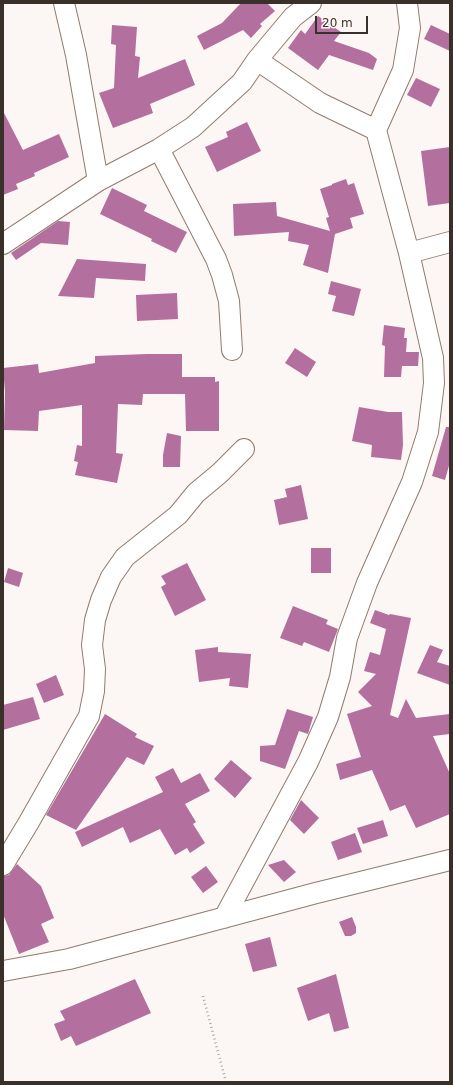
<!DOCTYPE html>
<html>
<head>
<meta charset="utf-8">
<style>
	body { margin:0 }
	#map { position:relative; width:453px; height:1085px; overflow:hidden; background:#fcf7f4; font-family:"DejaVu Sans",sans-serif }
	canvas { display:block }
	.frame { position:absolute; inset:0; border:4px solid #3a302a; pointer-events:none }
	.scale { position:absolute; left:315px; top:16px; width:53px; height:18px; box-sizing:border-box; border:2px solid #3a302a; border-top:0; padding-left:5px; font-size:12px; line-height:14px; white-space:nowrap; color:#3a302a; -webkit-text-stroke:3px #fcf7f4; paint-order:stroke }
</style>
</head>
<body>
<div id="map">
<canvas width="453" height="1085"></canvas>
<div class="frame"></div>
<div class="scale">20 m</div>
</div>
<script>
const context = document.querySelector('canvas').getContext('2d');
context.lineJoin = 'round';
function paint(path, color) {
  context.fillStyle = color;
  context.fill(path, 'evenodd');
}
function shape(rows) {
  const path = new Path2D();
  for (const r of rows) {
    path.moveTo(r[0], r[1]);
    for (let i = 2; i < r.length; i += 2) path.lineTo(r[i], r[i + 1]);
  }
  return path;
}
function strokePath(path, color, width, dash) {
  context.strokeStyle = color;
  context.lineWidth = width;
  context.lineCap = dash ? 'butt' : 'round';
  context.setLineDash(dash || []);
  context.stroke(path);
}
paint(shape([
	[241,3,267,3,275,11,260,24,262,26,251,38,243,30,204,50,197,36,222,23],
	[318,16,341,32,334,41,369,53,377,59,373,70,329,55,318,70,288,48,301,30,305,34],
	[112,25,137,27,135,56,140,57,138,78,185,59,195,85,150,104,153,113,113,128,99,93,114,88,116,45,111,44],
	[431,25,450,34,450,51,424,39],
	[416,78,440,89,431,107,407,95],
	[3,111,23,150,59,134,69,157,34,173,35,176,16,184,18,189,3,195],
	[247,122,261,151,217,172,205,147,228,137,226,132],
	[450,147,450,203,428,206,421,151],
	[346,179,348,185,354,183,364,214,350,218,353,228,335,234,328,273,303,265,309,245,288,241,289,232,234,236,233,204,276,202,277,216,330,231,326,218,329,217,320,189,332,185,332,184],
	[112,188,147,205,144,211,187,232,176,253,151,241,152,239,100,214],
	[58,221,70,222,68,245,41,243,16,260,11,253],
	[77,259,146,264,145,281,96,278,94,298,58,296],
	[331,281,361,289,354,316,332,311,336,296,328,294],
	[177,293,178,319,137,321,136,295],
	[384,325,405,328,404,338,407,338,406,352,419,352,418,366,402,366,401,377,384,377,385,346,382,345],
	[295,348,316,362,307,377,285,363],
	[147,354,182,354,182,377,215,377,215,382,219,381,219,431,186,431,185,394,143,394,142,405,118,404,116,453,123,454,117,483,75,475,78,462,74,461,77,445,82,446,82,405,39,411,38,431,4,430,5,392,3,368,38,364,39,373,95,363,95,356],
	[359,407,388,412,402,412,403,445,401,460,371,457,372,445,352,441],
	[446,427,450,427,450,462,445,480,432,476],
	[167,433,181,436,180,467,163,467,163,455],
	[301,485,308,519,279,525,274,500,287,497,285,489],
	[311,548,331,548,331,573,311,573],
	[187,563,206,600,175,616,161,587,166,584,161,576],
	[8,568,23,573,19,587,4,582],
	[293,606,328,620,326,624,338,629,329,652,304,642,302,646,280,638],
	[375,610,389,615,390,614,411,618,390,715,398,718,406,699,416,718,450,714,450,734,433,736,450,774,450,814,416,828,405,805,390,811,372,770,340,780,336,764,361,757,347,714,372,706,358,692,376,674,364,671,370,652,380,655,386,629,370,623],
	[430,645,443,650,437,662,450,666,450,685,417,673],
	[218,647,218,652,251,654,248,688,229,686,230,678,199,682,195,650],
	[56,675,64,695,44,703,36,684],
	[33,697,40,719,3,730,3,705],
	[287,709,313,717,308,734,299,731,285,769,260,761,260,746,275,745],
	[105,714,137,734,135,737,154,746,144,765,127,757,76,830,46,815],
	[231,760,252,778,235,798,214,779],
	[173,768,181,783,200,773,210,791,185,804,196,822,193,824,205,843,190,853,187,848,175,855,160,829,130,843,123,827,82,847,75,832,163,792,155,777],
	[301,800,319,818,304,834,290,820],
	[383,820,388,836,363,844,357,828],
	[355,833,362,852,338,860,331,842],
	[284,860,296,872,284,882,268,865],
	[17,864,41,886,54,918,41,924,49,942,19,954,3,914,3,876,9,875],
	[206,866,218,882,203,893,191,877],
	[352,917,356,927,356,933,351,936,345,936,339,922],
	[270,937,277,966,253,972,245,944],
	[336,974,349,1028,334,1032,329,1013,308,1021,297,988],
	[135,979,151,1013,76,1046,71,1036,61,1041,54,1024,65,1020,60,1011]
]), '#b36f9e');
const minor = shape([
	[64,3,76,55,98,181],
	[257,60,320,103,376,130],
	[159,149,216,259,222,275,229,301,232,350],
	[3,244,98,181,159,149,193,127,242,82,257,60,293,17,311,3],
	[409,253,450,242],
	[3,865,29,822,89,716,94,691,95,669,92,645,95,620,101,600,111,577,125,557,178,515,196,493,220,473,244,449],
	[224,918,308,762,328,717,340,677,347,638,367,583,412,482,428,432,434,383,433,358,409,253,376,130,403,70,410,28,407,3],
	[3,971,69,959,316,893,450,860]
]);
strokePath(minor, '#917b6d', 22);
strokePath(shape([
	[203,996,226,1082]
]), '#ada6a2', 2.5, [1, 3]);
strokePath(minor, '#fff', 20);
</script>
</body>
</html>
